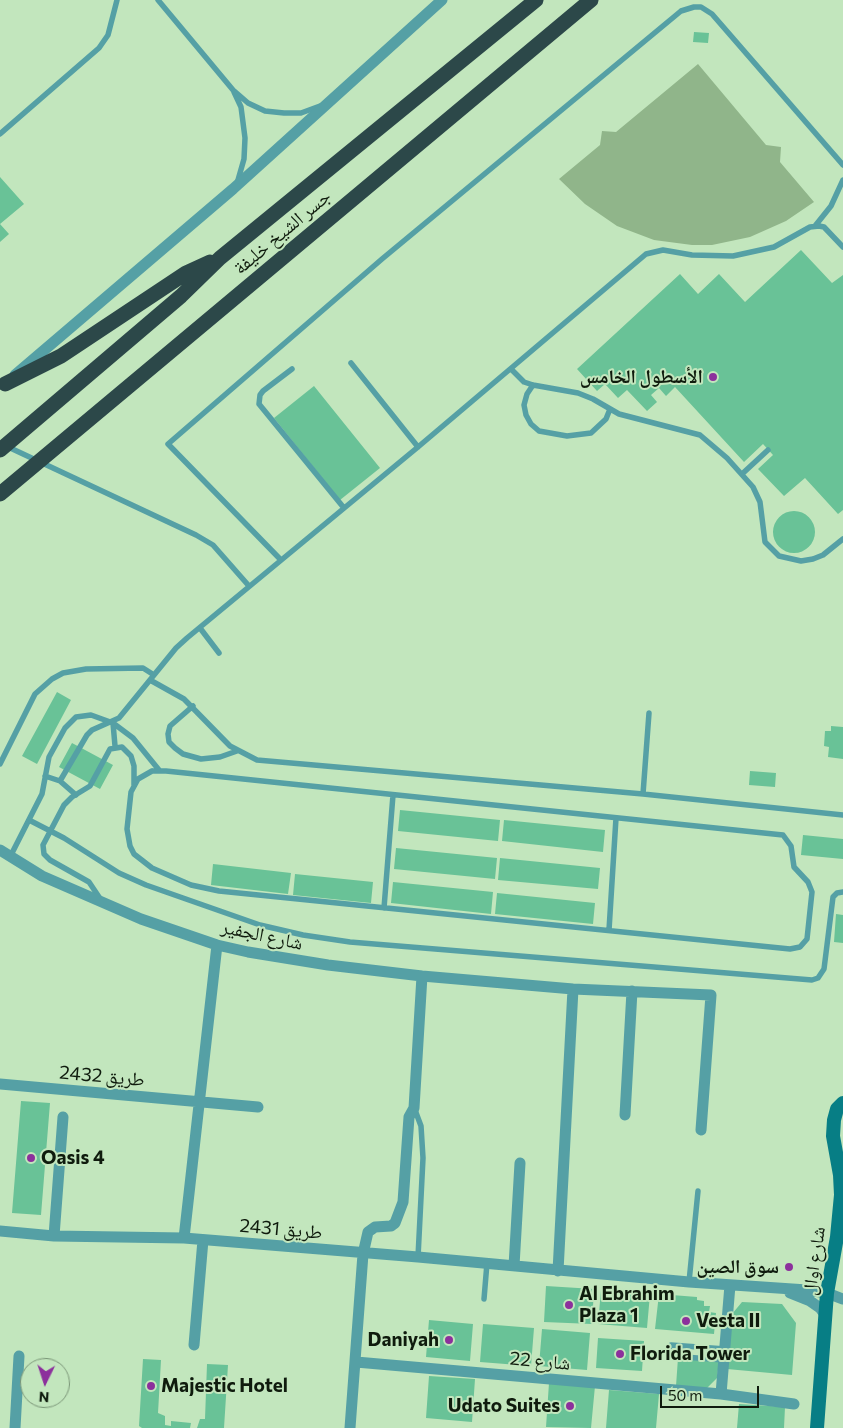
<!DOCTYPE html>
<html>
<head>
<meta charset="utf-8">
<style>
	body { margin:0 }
	#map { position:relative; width:843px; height:1428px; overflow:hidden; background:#c2e6bd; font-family:Commissioner,sans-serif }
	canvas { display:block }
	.north { position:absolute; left:20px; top:1358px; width:50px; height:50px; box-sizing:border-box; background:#c2e6bd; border:1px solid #7a9577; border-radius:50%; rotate:184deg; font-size:14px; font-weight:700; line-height:20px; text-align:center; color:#0f1b0d }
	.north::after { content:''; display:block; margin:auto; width:18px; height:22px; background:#8c309c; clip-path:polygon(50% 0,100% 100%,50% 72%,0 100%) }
	.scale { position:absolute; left:660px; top:1386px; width:99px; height:22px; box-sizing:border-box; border:2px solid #0f1b0d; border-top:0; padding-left:6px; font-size:15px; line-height:18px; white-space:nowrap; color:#0f1b0d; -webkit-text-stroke:4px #c2e6bd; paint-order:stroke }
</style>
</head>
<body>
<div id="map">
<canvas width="843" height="1428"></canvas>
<div class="north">N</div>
<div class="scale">50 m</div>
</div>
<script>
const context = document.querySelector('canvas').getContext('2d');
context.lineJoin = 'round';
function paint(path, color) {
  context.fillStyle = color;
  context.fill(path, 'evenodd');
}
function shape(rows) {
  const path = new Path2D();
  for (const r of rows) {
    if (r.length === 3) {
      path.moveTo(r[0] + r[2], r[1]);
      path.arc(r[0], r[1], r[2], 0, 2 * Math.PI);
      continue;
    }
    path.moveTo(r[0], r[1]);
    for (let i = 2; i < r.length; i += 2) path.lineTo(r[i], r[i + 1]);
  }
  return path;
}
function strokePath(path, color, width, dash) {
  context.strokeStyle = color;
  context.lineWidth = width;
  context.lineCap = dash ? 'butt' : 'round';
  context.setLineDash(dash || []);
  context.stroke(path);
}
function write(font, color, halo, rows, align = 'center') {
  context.font = font + ' Commissioner,"Noto Naskh Arabic",sans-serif';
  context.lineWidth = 4;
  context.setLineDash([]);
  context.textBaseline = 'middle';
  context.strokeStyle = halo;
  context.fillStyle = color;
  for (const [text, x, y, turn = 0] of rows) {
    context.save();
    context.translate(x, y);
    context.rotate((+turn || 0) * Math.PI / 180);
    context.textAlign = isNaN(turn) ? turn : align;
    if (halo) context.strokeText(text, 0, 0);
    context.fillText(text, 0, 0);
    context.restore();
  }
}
paint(shape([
	[698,64,766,145,781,147,780,162,814,202,786,221,750,237,712,245,692,245,654,240,617,226,585,204,559,179,600,145,602,131,616,132]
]), '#90b58a');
paint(shape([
	[694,32,709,33,708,43,693,42],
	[0,177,24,204,0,224,9,234,0,242],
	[801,250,832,283,843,275,843,510,838,514,805,478,784,496,758,469,773,455,763,444,744,462,675,387,666,396,659,388,651,395,657,402,647,411,627,390,618,398,605,384,597,391,577,369,680,274,698,294,719,274,745,302],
	[314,386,380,468,340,500,274,418],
	[794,532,21],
	[57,692,71,700,37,764,22,756],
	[831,726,843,727,843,759,828,757,829,747,824,746,825,731,831,731],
	[72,743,113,765,100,789,59,767],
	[750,771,776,773,775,787,749,785],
	[400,810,500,820,498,841,398,831],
	[504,820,605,830,603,852,502,841],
	[803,835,843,839,843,859,801,855],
	[396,848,497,858,495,879,394,869],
	[500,858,600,868,598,889,498,880],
	[213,864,291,873,288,894,211,885],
	[295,874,373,882,371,903,293,895],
	[393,882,493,892,491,914,391,903],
	[497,893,595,903,593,924,495,914],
	[836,914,843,915,843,943,834,942],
	[21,1101,50,1103,41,1215,12,1213],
	[546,1286,594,1289,592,1324,544,1322],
	[601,1290,650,1294,647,1328,598,1324],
	[659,1294,697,1297,697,1300,704,1301,704,1306,710,1306,709,1312,716,1313,714,1334,655,1329],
	[742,1302,782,1304,796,1323,792,1375,727,1369,732,1314],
	[429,1320,473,1324,470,1361,426,1357],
	[483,1324,534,1328,531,1366,480,1362],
	[542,1329,590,1333,587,1370,539,1366],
	[598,1338,644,1341,642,1371,596,1368],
	[678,1358,719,1361,717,1378,707,1388,676,1386],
	[143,1359,161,1360,158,1413,165,1416,165,1425,171,1426,171,1421,191,1423,190,1428,142,1428,139,1426],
	[207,1364,228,1365,224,1428,197,1428,200,1419,205,1419],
	[429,1376,475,1379,472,1422,426,1418],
	[549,1383,595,1386,591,1428,546,1427],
	[609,1390,659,1394,656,1428,606,1428],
	[739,1404,785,1407,784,1428,737,1428]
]), '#69c297');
strokePath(shape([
	[158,0,233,90,248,103,265,111,284,113,301,113,320,106],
	[234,92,241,107,245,138,244,159,238,180],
	[0,134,99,48,108,35,117,0],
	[815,226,831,206,843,180],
	[351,363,418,447],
	[292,369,263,391,260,395,259,404,344,508],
	[511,369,524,382,533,385,578,393,593,399,619,414,700,435,727,458,753,487,760,502,765,542,779,556,801,561,813,559,823,555,843,539],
	[533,385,527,394,524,405,526,415,531,424,539,431,567,436,591,433,606,419,610,409],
	[6,446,196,535,213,545,249,586],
	[742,474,768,450],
	[281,560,168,444,382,259,681,11,694,7,701,7,712,14,843,165],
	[200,628,219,653],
	[150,680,184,699,230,746,257,760,643,794,843,815],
	[193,706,170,726,168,734,169,742,175,748,183,754,201,759,220,757,237,751],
	[113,723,115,746],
	[0,764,35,694,52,679,63,673,86,669,143,668,154,675],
	[152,771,166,771,783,835,791,846,794,867,808,882,812,892,807,939,800,947,790,949,219,891,191,885,152,868,134,854,130,846,127,829,131,792,138,779,152,771],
	[45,776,60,781,76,795],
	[60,781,87,735,92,730,119,718,176,648,187,638,418,447,646,254,663,250,692,255,733,256,774,247,810,227,819,226,824,227,843,247],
	[643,794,649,713],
	[29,820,64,838,119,873,146,885,260,925,303,935,350,942,812,980,818,978,824,969,833,897,837,893,843,892],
	[10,857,42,794,49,757,65,728,76,717,91,715,113,723,133,738,159,770],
	[101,900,89,882,50,860,44,854,43,845,64,805,72,797,90,786,110,749,122,747,131,756,134,766,134,785],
	[384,908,393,795],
	[609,930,616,818],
	[415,1110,421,1126,423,1158,418,1257],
	[689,1282,698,1191],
	[484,1299,487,1263],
	[724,1360,671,1356,668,1350,671,1345,725,1349]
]), '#55a0a5', 5.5);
strokePath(shape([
	[15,375,233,189,442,0],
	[0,850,42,876,141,919,217,945,248,952,328,965,422,976,573,989,711,995,701,1130],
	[0,1084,258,1107],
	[625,1115,632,991],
	[0,1231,54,1236,184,1238,418,1257,689,1282,807,1290,827,1293,843,1299],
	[54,1236,63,1117],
	[184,1238,217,945],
	[514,1266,520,1163],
	[558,1271,573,989],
	[790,1293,810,1301,820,1308,826,1316],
	[194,1345,203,1240],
	[356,1362,721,1394,794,1404],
	[721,1394,730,1285],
	[15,1428,19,1356],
	[350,1428,363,1254,368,1232,375,1227,391,1226,395,1223,403,1202,409,1117,414,1108,422,976]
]), '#55a0a5', 11);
strokePath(shape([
	[817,1428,827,1293,837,1237,841,1195,840,1175,833,1136,834,1120,837,1109,843,1103]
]), '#077e85', 14);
strokePath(shape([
	[5,384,61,356,186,273,210,262],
	[0,450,181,296,220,258,536,0],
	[0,494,591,0]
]), '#2c4849', 15);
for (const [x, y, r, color] of [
	[713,377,5,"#8c309c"],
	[31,1158,5,"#8c309c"],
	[789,1267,5,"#8c309c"],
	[569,1305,5,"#8c309c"],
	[686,1321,5,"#8c309c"],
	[449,1340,5,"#8c309c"],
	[620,1354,5,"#8c309c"],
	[151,1386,5,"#8c309c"],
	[570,1406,5,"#8c309c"]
]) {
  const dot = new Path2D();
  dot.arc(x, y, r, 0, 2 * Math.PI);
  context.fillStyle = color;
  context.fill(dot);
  strokePath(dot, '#c2e6bd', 2);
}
write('19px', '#0f1b0d', '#c2e6bd', [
	["جسر الشيخ خليفة",282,232,-40],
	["شارع الجفير",262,935,12],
	["طريق 2432",102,1076,5],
	["طريق 2431",281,1229,5],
	["شارع اوال",814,1261,-82],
	["شارع 22",540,1361,5]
]);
write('bold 19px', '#0f1b0d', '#c2e6bd', [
	["الأسطول الخامس",703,377,"right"],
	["Oasis 4",41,1158],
	["سوق الصين",779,1267,"right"],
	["Al Ebrahim",579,1294],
	["Plaza 1",579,1316],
	["Vesta II",696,1321],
	["Daniyah",439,1340,"right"],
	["Florida Tower",630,1354],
	["Majestic Hotel",161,1386],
	["Udato Suites",560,1406,"right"]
], 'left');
</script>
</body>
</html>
